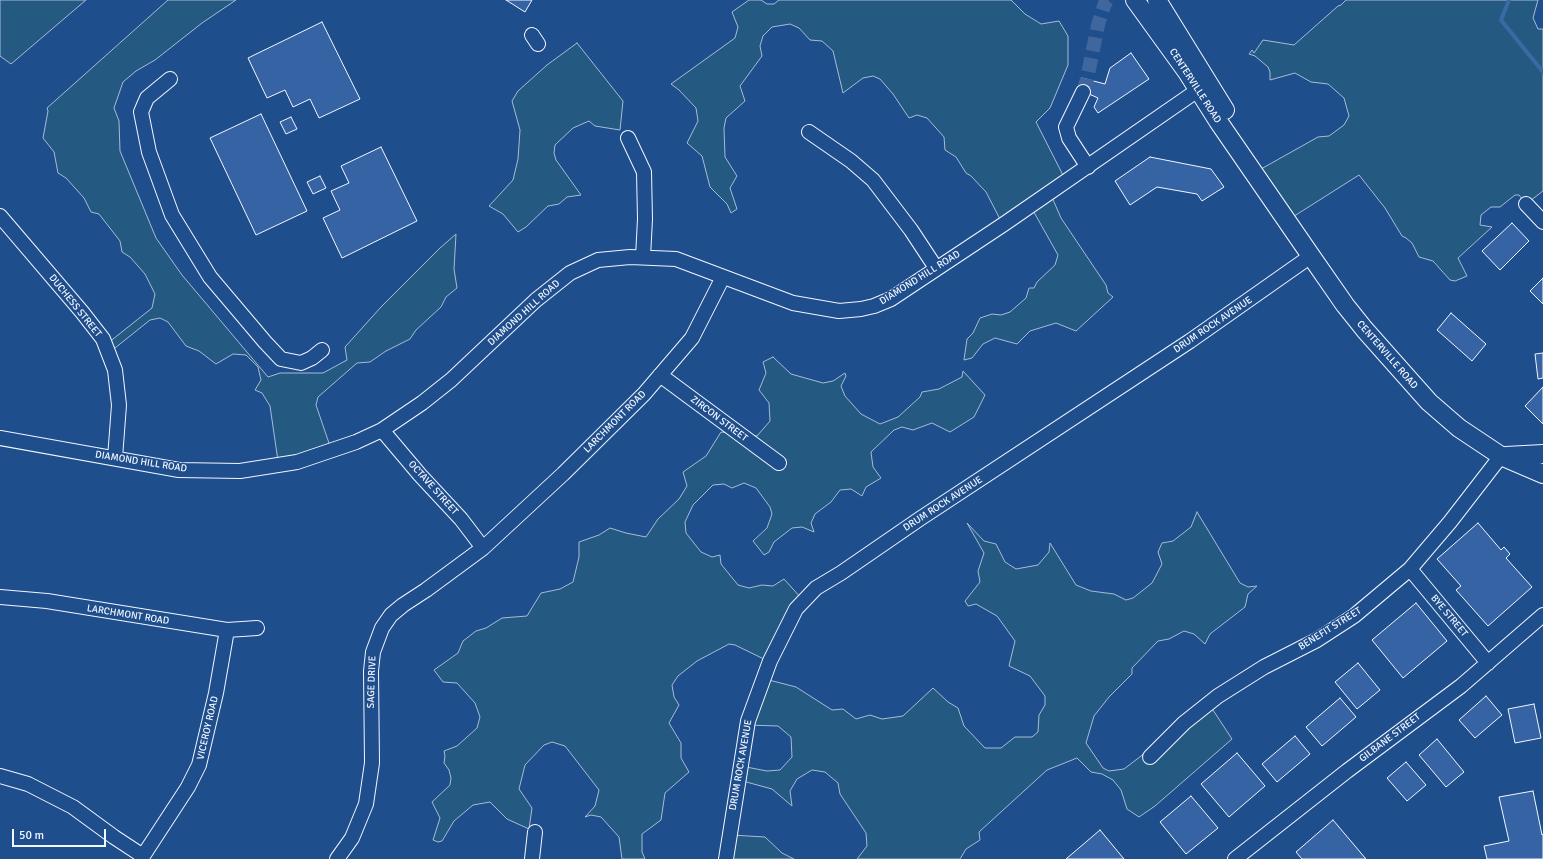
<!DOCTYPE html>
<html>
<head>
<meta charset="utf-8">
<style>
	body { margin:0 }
	#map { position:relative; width:1543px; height:859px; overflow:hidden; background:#1f4e8c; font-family:Signika,sans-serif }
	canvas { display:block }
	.scale { position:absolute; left:12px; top:829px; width:94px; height:18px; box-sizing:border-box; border:2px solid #f2f6ff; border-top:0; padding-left:5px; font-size:12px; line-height:14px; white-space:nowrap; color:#f2f6ff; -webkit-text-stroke:3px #1f4e8c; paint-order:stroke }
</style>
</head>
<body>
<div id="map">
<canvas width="1543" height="859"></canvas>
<div class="scale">50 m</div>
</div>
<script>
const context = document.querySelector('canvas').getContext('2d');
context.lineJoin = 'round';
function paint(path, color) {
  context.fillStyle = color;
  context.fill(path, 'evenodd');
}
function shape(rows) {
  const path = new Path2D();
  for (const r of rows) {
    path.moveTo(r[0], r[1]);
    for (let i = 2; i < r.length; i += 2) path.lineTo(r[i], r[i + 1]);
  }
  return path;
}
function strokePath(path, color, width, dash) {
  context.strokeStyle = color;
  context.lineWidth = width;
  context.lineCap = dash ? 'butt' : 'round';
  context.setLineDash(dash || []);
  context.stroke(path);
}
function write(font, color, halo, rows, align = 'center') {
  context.font = font + ' Signika,sans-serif';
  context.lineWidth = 3;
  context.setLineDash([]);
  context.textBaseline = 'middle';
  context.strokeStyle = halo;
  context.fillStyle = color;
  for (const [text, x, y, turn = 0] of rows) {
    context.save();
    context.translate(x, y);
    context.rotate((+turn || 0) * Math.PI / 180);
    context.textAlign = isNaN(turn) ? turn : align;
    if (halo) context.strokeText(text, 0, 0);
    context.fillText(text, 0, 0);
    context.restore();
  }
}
const green = shape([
	[0,0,86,0,11,64,0,56,0,0],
	[168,0,236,0,202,23,155,60,136,71,123,82,114,108,119,121,120,151,156,238,182,275,268,377,280,373,323,373,347,360,345,347,381,307,440,248,456,234,454,269,457,288,446,297,441,307,416,330,410,339,386,351,370,362,357,363,318,397,316,405,331,449,278,461,270,406,262,393,255,390,261,380,258,367,246,355,233,354,216,364,199,351,186,346,168,322,160,318,150,320,110,352,108,343,152,308,155,294,145,274,130,257,122,252,120,241,99,214,91,212,84,198,66,178,58,173,54,152,43,138,48,111,47,108,168,0],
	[749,0,761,0,767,4,774,4,779,0,1011,0,1025,14,1041,24,1059,21,1068,36,1068,65,1050,108,1036,122,1066,181,1051,195,1061,218,1106,285,1108,293,1113,297,1076,331,1056,323,1030,331,1017,344,995,338,983,344,972,358,964,360,967,339,973,333,980,318,992,314,1001,315,1010,312,1026,298,1029,288,1034,288,1037,282,1055,265,1058,255,1031,207,1002,223,986,192,971,176,966,173,956,157,945,150,944,137,927,118,917,115,909,118,893,94,880,79,873,76,863,78,843,93,833,51,822,41,810,40,799,28,790,24,772,27,763,36,760,46,762,56,740,86,745,101,726,118,724,128,725,157,737,176,730,188,737,209,731,213,727,204,710,187,702,156,687,143,698,121,696,108,679,90,671,84,735,38,738,27,732,12,749,0],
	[1346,0,1538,0,1533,18,1538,29,1543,29,1543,191,1526,204,1519,195,1515,195,1500,207,1491,207,1481,215,1480,225,1492,227,1458,258,1467,276,1455,281,1450,280,1433,261,1419,257,1412,243,1406,238,1402,236,1385,208,1359,175,1288,220,1261,169,1318,137,1329,136,1344,125,1349,116,1344,98,1328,84,1311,82,1295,73,1270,80,1270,72,1268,67,1255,56,1249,54,1252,50,1254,53,1263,40,1294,45,1338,6,1341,5,1346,0],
	[577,43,623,101,620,130,595,126,589,121,573,128,555,145,554,153,556,160,581,195,567,197,559,204,548,206,526,227,518,232,503,214,489,206,513,180,518,159,520,130,512,101,518,91,547,65,577,43],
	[773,357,791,374,823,383,833,381,845,373,846,376,841,386,845,396,861,414,880,424,898,417,920,397,922,392,939,389,962,377,963,371,985,395,974,417,950,432,932,423,913,430,902,427,894,430,871,452,873,467,881,478,866,487,862,496,851,489,840,490,831,502,815,514,811,523,814,532,802,527,792,528,774,542,769,552,764,555,753,541,767,528,772,514,770,507,756,488,744,483,732,488,724,484,713,485,693,505,685,522,686,533,701,552,712,557,720,555,721,564,738,585,749,588,762,585,773,586,784,579,802,599,770,662,735,645,729,644,697,661,678,676,672,685,674,697,679,705,669,723,681,743,681,758,689,772,665,793,661,820,642,834,642,852,645,859,622,859,619,837,601,817,591,815,585,817,595,806,599,790,565,746,552,742,544,745,525,765,519,789,532,808,529,829,507,819,490,802,473,805,454,821,442,841,438,842,433,840,440,818,432,802,450,785,451,778,449,770,444,763,445,756,444,751,457,746,477,728,480,717,475,703,457,683,443,682,434,670,458,653,463,641,476,631,486,628,502,618,527,616,541,593,560,589,573,582,579,557,579,542,599,535,610,528,626,533,646,537,658,519,679,499,687,486,683,472,706,456,721,432,757,436,770,421,769,403,759,390,766,373,763,362,773,357],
	[1197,512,1240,583,1248,587,1257,586,1248,594,1245,607,1210,634,1205,644,1194,634,1184,631,1169,639,1158,641,1132,668,1132,674,1109,697,1094,716,1086,743,1103,768,1109,771,1124,769,1209,704,1232,739,1155,806,1139,817,1127,809,1121,790,1113,780,1102,774,1091,772,1077,758,1047,770,979,832,980,840,966,849,960,859,857,859,867,846,866,833,840,794,838,783,825,772,812,770,797,779,790,791,792,806,772,789,739,780,741,766,767,771,780,770,792,757,791,737,778,726,747,725,765,679,796,687,832,710,843,709,856,719,870,715,882,719,903,716,933,688,948,702,958,708,964,726,985,748,1001,748,1015,737,1032,737,1038,732,1039,715,1045,705,1045,696,1030,676,1009,666,1015,641,997,616,976,604,968,606,965,601,980,582,978,571,984,553,967,523,984,541,996,544,1005,562,1016,569,1038,565,1049,552,1050,543,1076,585,1091,591,1114,594,1126,600,1133,598,1152,583,1162,564,1158,552,1162,543,1173,541,1191,527,1197,512],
	[731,835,765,837,782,853,794,859,726,859,731,835]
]);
paint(green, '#245a82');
strokePath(green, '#a8bbd7', 1);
strokePath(shape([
	[1509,0,1501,20,1543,72]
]), '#3b69a3', 4);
const building = shape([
	[506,0,532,0,525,12,506,0],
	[322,22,360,99,319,118,310,99,293,107,285,90,267,98,248,58,322,22],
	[1131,53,1149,79,1098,113,1094,107,1098,98,1078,89,1082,78,1105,84,1110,68,1131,53],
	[261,114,307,211,256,235,210,138,261,114],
	[291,117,297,129,286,134,280,122,291,117],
	[381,147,417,221,342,258,323,218,340,210,331,191,349,183,341,166,381,147],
	[1150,157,1211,169,1224,187,1202,201,1197,194,1157,187,1130,205,1115,181,1150,157],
	[320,176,326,188,313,194,307,182,320,176],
	[1512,223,1529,241,1500,270,1482,251,1512,223],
	[1543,278,1543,304,1530,291,1543,278],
	[1451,313,1486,344,1472,361,1437,330,1451,313],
	[1543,353,1543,378,1538,379,1535,354,1543,353],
	[1543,387,1543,424,1525,406,1543,387],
	[1478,523,1501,550,1504,547,1510,554,1506,558,1532,587,1488,626,1456,590,1461,586,1437,559,1478,523],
	[1416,603,1447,641,1403,678,1372,640,1416,603],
	[1358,663,1380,690,1357,709,1335,682,1358,663],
	[1486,696,1502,715,1475,738,1459,720,1486,696],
	[1340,698,1356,717,1322,746,1306,727,1340,698],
	[1534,704,1541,738,1515,743,1508,709,1534,704],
	[1295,736,1310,754,1277,782,1262,764,1295,736],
	[1437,739,1464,772,1446,787,1419,755,1437,739],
	[1237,753,1265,786,1229,817,1201,784,1237,753],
	[1406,762,1426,785,1407,801,1387,778,1406,762],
	[1533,791,1542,835,1543,834,1543,859,1487,859,1484,846,1509,841,1499,797,1533,791],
	[1191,796,1218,828,1186,854,1160,822,1191,796],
	[1333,820,1366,859,1302,859,1296,852,1333,820],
	[1100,830,1124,859,1066,859,1100,830]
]);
paint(building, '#3563a3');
strokePath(building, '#f2f6ff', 1);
strokePath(shape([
	[1083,92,1087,79,1098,25,1105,3,1108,0]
]), '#3f679d', 14, [14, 7]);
const minor = shape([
	[532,35,538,44],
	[170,79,147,98,141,112,149,152,172,215,210,277,265,342,281,359,301,363,312,358,322,350],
	[1083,92,1066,127,1069,138,1088,167],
	[809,132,851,161,873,180,911,230,936,268],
	[628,138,644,172,645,219,643,257],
	[1526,204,1543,222],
	[0,216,82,312,103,339,115,370,119,405,115,458],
	[660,375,779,463],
	[382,430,420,475,461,519,483,548],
	[0,438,179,470,240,471,297,462,356,442,382,430,422,403,451,380,536,300,570,273,598,260,630,257,676,259,793,303,839,311,861,309,874,306,891,299,1004,224,1198,90],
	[1410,569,1488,663],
	[0,597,47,601,227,630,257,628],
	[1150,757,1184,723,1218,696,1264,667,1317,640,1354,616,1410,569,1450,522,1501,456],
	[0,776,28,784,73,807,114,837,143,856],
	[141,859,188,787,199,765,216,693,227,630],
	[337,859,352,838,366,804,372,763,371,671,373,652,382,628,391,615,403,605,426,590,483,548,563,474,644,394,692,338,723,277],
	[532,859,535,832],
	[726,859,748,721,770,661,796,609,816,588,841,573,921,518,1190,341,1311,256],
	[1235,859,1347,771,1461,686,1543,615]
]);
const major = shape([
	[1135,0,1187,72,1218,121,1311,256,1345,305,1365,330,1429,402,1459,428,1501,456,1543,474],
	[1157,0,1225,110],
	[1506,456,1543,454]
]);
strokePath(minor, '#f2f6ff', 16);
strokePath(major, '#f2f6ff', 20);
strokePath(minor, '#1f4e8c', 14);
strokePath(major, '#1f4e8c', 18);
write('10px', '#f2f6ff', '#1f4e8c', [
	["CENTERVILLE ROAD",1195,86,57],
	["DIAMOND HILL ROAD",920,278,-32],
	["DUCHESS STREET",75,306,51],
	["DIAMOND HILL ROAD",524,313,-42],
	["DRUM ROCK AVENUE",1213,325,-34],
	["CENTERVILLE ROAD",1387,355,49],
	["ZIRCON STREET",719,419,37],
	["LARCHMONT ROAD",615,422,-45],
	["DIAMOND HILL ROAD",141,462,9],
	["OCTAVE STREET",433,488,48],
	["DRUM ROCK AVENUE",943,504,-33],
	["LARCHMONT ROAD",128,615,9],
	["BYE STREET",1449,616,50],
	["BENEFIT STREET",1330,629,-32],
	["SAGE DRIVE",372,682,-88],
	["VICEROY ROAD",208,728,-77],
	["GILBANE STREET",1390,738,-37],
	["DRUM ROCK AVENUE",741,765,-80]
]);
</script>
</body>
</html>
